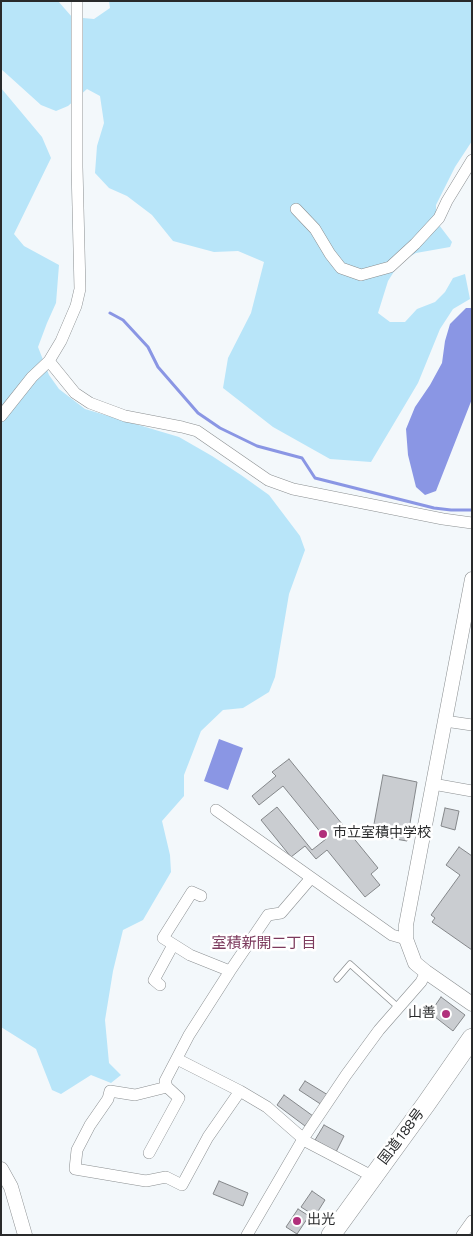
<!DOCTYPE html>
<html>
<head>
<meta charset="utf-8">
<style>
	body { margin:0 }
	#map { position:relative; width:473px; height:1236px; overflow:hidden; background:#f3f8fb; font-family:"Titillium Web",sans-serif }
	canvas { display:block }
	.frame { position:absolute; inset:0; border:2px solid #292a2b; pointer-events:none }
</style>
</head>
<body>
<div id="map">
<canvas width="473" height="1236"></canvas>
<div class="frame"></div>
</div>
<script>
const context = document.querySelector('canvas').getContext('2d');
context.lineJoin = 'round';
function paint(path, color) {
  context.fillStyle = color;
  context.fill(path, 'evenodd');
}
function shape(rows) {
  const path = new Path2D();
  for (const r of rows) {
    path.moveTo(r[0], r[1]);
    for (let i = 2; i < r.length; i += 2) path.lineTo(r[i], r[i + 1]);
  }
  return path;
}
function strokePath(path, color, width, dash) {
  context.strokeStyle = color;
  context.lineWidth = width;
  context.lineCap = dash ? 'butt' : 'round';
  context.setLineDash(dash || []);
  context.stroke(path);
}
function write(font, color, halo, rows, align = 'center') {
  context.font = font + ' "Titillium Web","Noto Sans JP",sans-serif';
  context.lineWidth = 5;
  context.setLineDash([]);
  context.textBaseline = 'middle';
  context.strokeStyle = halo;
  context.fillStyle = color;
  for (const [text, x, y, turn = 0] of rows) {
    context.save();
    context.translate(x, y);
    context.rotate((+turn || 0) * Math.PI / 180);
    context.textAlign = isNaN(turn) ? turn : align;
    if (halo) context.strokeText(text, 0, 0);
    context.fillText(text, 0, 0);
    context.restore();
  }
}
paint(shape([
	[1,1,58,1,72,17,94,19,110,8,109,1,472,1,472,141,455,167,436,205,436,221,452,242,450,247,416,253,400,262,388,281,378,313,390,322,405,322,417,309,435,302,445,292,453,278,465,274,470,299,453,309,440,329,418,383,371,462,330,459,273,427,223,388,228,358,251,313,264,262,238,251,214,252,173,241,152,215,127,196,109,188,95,173,97,146,104,123,100,96,87,89,68,106,56,111,41,105,10,77,1,69],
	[1,88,42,137,51,158,14,234,24,246,59,265,56,303,47,323,38,347,49,375,59,389,85,409,179,437,212,456,241,475,269,495,300,536,305,550,289,594,275,677,269,692,243,708,223,710,201,731,184,775,184,796,162,821,170,855,171,872,143,920,123,930,113,971,105,1020,109,1063,121,1075,111,1083,91,1075,61,1094,52,1090,36,1049,1,1027]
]), '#b8e5f9');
paint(shape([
	[466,308,472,308,472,399,436,491,425,495,416,487,408,455,406,429,415,407,430,385,442,363,445,341,450,324],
	[219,739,243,748,228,790,204,781]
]), '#8a96e4');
strokePath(shape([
	[110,313,123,320,148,347,158,367,198,413,220,428,257,446,302,458,315,478,434,508,451,510,472,510]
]), '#8a96e4', 3);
const building = shape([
	[289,759,378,868,371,874,380,885,365,897,327,850,316,859,305,846,291,857,261,820,277,807,312,850,326,839,283,786,259,805,252,796,276,776,272,772,289,759],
	[383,775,417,782,407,841,372,835,383,775],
	[445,808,459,811,455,830,441,826,445,808],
	[459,847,472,856,472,950,432,922,435,918,431,915,460,875,446,865,459,847],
	[441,997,465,1015,453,1031,430,1013,441,997],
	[305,1081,328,1095,322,1105,299,1090,305,1081],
	[284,1095,313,1116,305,1126,277,1105,284,1095],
	[324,1125,344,1136,336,1152,315,1140,324,1125],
	[219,1181,248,1193,243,1206,213,1194,219,1181],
	[312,1191,325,1200,315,1216,301,1207,312,1191],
	[298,1209,309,1216,297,1234,286,1227,298,1209]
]);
paint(building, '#cacdd1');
strokePath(building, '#84878a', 1);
const service = shape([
	[337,979,350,964,398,1007]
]);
const minor = shape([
	[296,209,315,229,330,254,341,268,361,275,390,267,415,244,439,218,447,201,472,160],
	[49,361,75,393,90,403,125,416,182,427,197,431,268,480,293,489,443,519,472,523],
	[1,416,32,377,49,361,61,341,76,306,80,289,77,167,77,1],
	[445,721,472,725],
	[433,784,472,791],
	[216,810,392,935,406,939],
	[201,896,192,892,163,938,190,955,230,971],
	[160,985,154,980,173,945],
	[177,1059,240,1091,267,1107,307,1142,372,1176],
	[167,1087,135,1095,110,1091,108,1099,90,1125,77,1150,75,1169,146,1181,166,1177,182,1185,208,1137,240,1091],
	[149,1153,179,1098,167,1087,165,1081,189,1035,230,971,268,915,281,913,311,878],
	[247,1235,303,1139,346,1075,379,1030,421,982,426,972],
	[462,1235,472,1221]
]);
const tertiary = shape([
	[472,579,406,925,406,939,415,963,426,972,472,1004],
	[1,1169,11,1187,25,1235]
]);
const trunk = shape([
	[331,1235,426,1104,472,1038]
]);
strokePath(service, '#8b8f91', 7);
strokePath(minor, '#8b8f91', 12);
strokePath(tertiary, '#8b8f91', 15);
strokePath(trunk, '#8b8f91', 20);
strokePath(service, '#fff', 5.5);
strokePath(minor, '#fff', 11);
strokePath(tertiary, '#fff', 14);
strokePath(trunk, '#fff', 19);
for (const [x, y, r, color] of [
	[323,834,5,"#b1307b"],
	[446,1014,5,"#b1307b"],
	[297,1221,5,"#b1307b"]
]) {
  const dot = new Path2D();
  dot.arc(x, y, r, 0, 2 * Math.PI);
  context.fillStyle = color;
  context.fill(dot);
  strokePath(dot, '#fff', 2);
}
write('14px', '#292a2b', '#fff', [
	["市立室積中学校",333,834],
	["山善",436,1014,"right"],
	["出光",307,1221]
], 'left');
write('14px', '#292a2b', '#fff', [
	["国道188号",402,1137,-53]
]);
write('15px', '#7c3a5d', '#fff', [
	["室積新開二丁目",264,944]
]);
</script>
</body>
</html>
